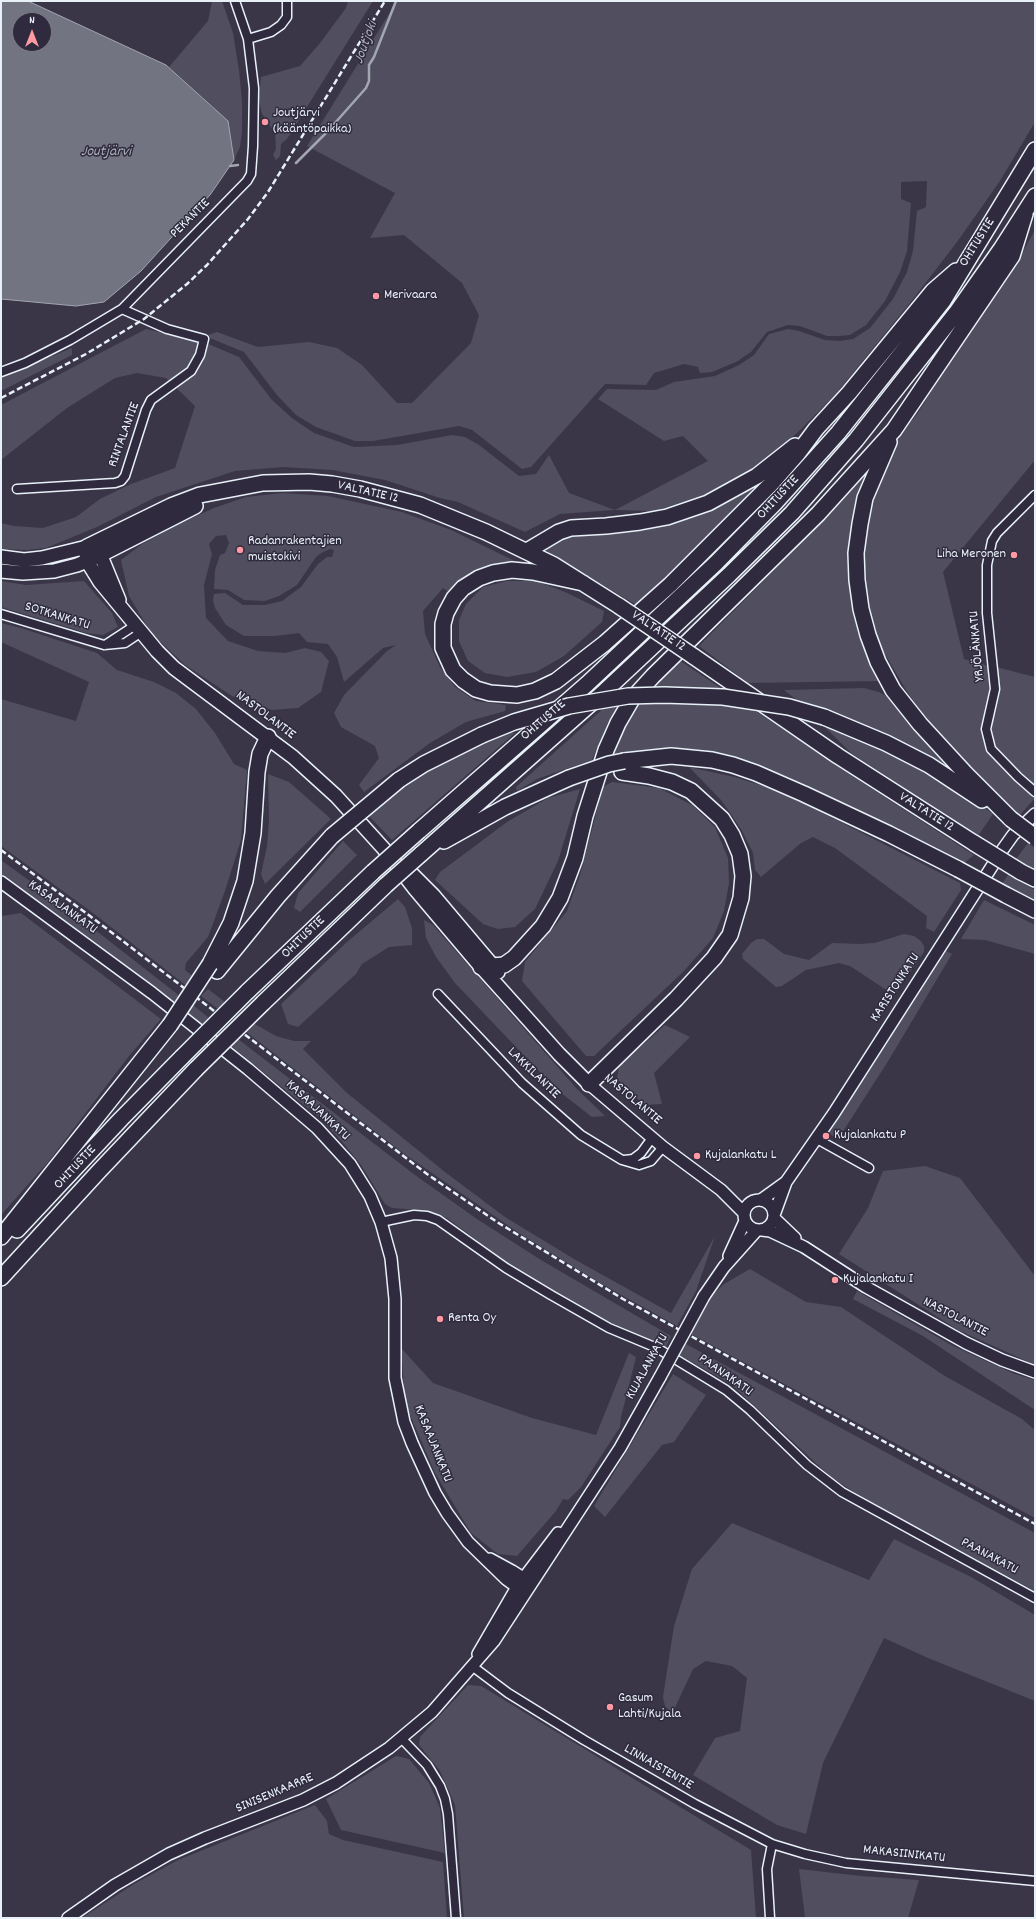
<!DOCTYPE html>
<html>
<head>
<meta charset="utf-8">
<style>
	body { margin:0 }
	#map { position:relative; width:1036px; height:1919px; overflow:hidden; background:#3a3648; font-family:Dekko,sans-serif }
	canvas { display:block }
	.frame { position:absolute; inset:0; border:2px solid #e8f1f8; pointer-events:none }
	.north { position:absolute; left:12px; top:12px; width:40px; height:40px; box-sizing:border-box; background:#2f2a3d; border:1px solid #797a88; border-radius:50%; rotate:0deg; font-size:11px; font-weight:700; line-height:16px; text-align:center; color:#e8f1f8 }
	.north::after { content:''; display:block; margin:auto; width:14px; height:18px; background:#ff9aa2; clip-path:polygon(50% 0,100% 100%,50% 72%,0 100%) }
</style>
</head>
<body>
<div id="map">
<canvas width="1036" height="1919"></canvas>
<div class="frame"></div>
<div class="north">N</div>
</div>
<script>
const context = document.querySelector('canvas').getContext('2d');
context.lineJoin = 'round';
function paint(path, color) {
  context.fillStyle = color;
  context.fill(path, 'evenodd');
}
function shape(rows) {
  const path = new Path2D();
  for (const r of rows) {
    if (r.length === 3) {
      path.moveTo(r[0] + r[2], r[1]);
      path.arc(r[0], r[1], r[2], 0, 2 * Math.PI);
      continue;
    }
    path.moveTo(r[0], r[1]);
    for (let i = 2; i < r.length; i += 2) path.lineTo(r[i], r[i + 1]);
  }
  return path;
}
function strokePath(path, color, width, dash) {
  context.strokeStyle = color;
  context.lineWidth = width;
  context.lineCap = dash ? 'butt' : 'round';
  context.setLineDash(dash || []);
  context.stroke(path);
}
function write(font, color, halo, rows, align = 'center') {
  context.font = font + ' Dekko,sans-serif';
  context.lineWidth = 3;
  context.setLineDash([]);
  context.textBaseline = 'middle';
  context.strokeStyle = halo;
  context.fillStyle = color;
  for (const [text, x, y, turn = 0] of rows) {
    context.save();
    context.translate(x, y);
    context.rotate((+turn || 0) * Math.PI / 180);
    context.textAlign = isNaN(turn) ? turn : align;
    if (halo) context.strokeText(text, 0, 0);
    context.fillText(text, 0, 0);
    context.restore();
  }
}
paint(shape([
	[212,1,222,1,233,33,239,70,242,102,242,132,240,147,234,160,228,121,169,67,208,21],
	[348,1,373,1,287,139,281,144,280,156,276,160,273,155,276,149,275,133,262,114,259,99,261,77,300,66,320,43,346,8],
	[397,1,1035,1,1035,122,1000,181,957,242,910,303,835,395,797,433,751,471,708,494,654,511,615,510,560,514,525,532,458,502,440,498,385,480,332,470,283,467,235,471,156,497,97,527,46,548,27,550,1,549,1,523,14,526,43,528,76,517,100,499,131,484,175,468,195,406,166,378,137,373,115,378,67,408,1,460,1,405,146,329,206,343,239,357,272,400,292,418,314,433,354,447,397,445,452,435,465,437,479,445,519,476,536,474,549,455,569,493,615,510,708,461,683,436,664,441,598,399,607,389,656,390,674,382,715,376,739,365,754,355,769,334,788,329,799,331,825,340,840,341,853,339,870,328,893,299,907,272,913,251,917,211,926,207,927,181,901,182,901,199,911,203,907,251,900,272,885,301,866,325,850,335,839,336,827,336,800,326,788,325,767,332,751,352,736,362,712,372,700,373,698,367,684,364,654,373,646,385,605,384,531,467,522,469,472,430,459,426,373,441,355,441,316,427,296,415,277,395,244,352,205,336,217,332,258,347,309,342,337,348,362,365,397,403,412,403,471,343,479,315,462,283,404,235,370,238,395,193,307,146],
	[1035,230,1035,460,943,572,964,659,989,666,992,690,988,750,1014,780,1035,798,1020,815,990,788,921,712,906,690,882,649,870,611,864,570,866,522,873,491,893,446,919,411,948,364,1009,276],
	[72,348,72,355,1,391,1,377],
	[878,453,852,537,881,681,748,683,699,646,783,561,841,499],
	[785,459,718,530,638,606,543,549,571,532,652,524],
	[283,493,328,496,402,512,451,530,525,566,450,593,443,588,423,611,425,634,440,667,455,687,476,701,506,705,505,711,466,722,430,743,364,792,359,785,379,758,375,746,341,727,334,713,344,695,387,651,396,645,383,648,344,682,337,657,328,644,307,642,299,633,275,636,244,636,226,625,215,608,213,600,214,594,225,593,243,605,265,605,282,601,301,587,318,564,327,557,332,557,334,550,330,549,321,553,316,557,297,585,279,596,265,601,244,600,228,590,214,589,215,570,220,555,225,553,229,543,226,535,216,536,209,544,212,554,204,585,206,618,228,641,258,651,285,653,305,648,321,652,329,661,321,692,298,708,272,710,232,696,185,665,151,633,129,596,121,560,142,544,179,524,214,508,246,497],
	[1,581,26,585,84,581,112,613,118,627,103,635,86,633,1,607],
	[507,581,536,581,565,592,604,611,602,622,564,656,536,672,507,677,485,673,468,661,459,641,459,620,466,604,483,587],
	[1,623,21,628,97,653,117,670,154,682,176,693,196,709,215,733,234,764,247,770,241,840,225,891,208,937,186,963,185,970,195,978,188,987,93,913,1,846,1,699,76,721,89,682,1,642],
	[679,660,728,693,650,690],
	[996,667,1035,677,1035,785,1022,775,994,747,990,729,999,688],
	[864,688,879,692,893,700,970,787,803,705,784,690],
	[641,701,747,705,840,768,974,855,962,865,744,763,610,759,618,737,630,716],
	[619,705,607,724,592,760,537,779,517,791,516,787,606,706],
	[821,723,866,740,939,776,993,814,978,836,851,753],
	[505,733,515,733,392,840,367,814,389,796,429,769,466,749],
	[689,767,734,777,780,791,960,883,961,890,934,932,926,928,927,916,835,848,813,837,801,843,761,877,755,870,753,853,741,829,721,800],
	[268,774,289,782,331,819,265,884,261,874,267,846,269,820],
	[612,782,659,788,692,805,715,827,728,858,729,883,724,911,713,938,684,971,594,1056,586,1056,522,981,525,962,567,911,580,875,603,787],
	[580,789,558,861,535,909,515,927,498,929,483,924,435,880,440,872,507,822,548,798],
	[343,841,357,855,300,912,294,908,298,893],
	[1028,843,1035,848,1035,869,1016,859],
	[1,860,71,911,181,997,175,1005,107,951,1,874],
	[1008,875,1035,890,1035,905,1001,885],
	[398,899,405,907,412,928,412,945,389,947,362,964,356,974,298,1027,288,1024,281,1004,347,942],
	[984,900,1035,925,1035,954,985,940,961,939],
	[21,913,161,1019,129,1056,49,1161,1,1215,1,916],
	[424,920,433,925,577,1089,605,1116,592,1117,556,1089,455,983,436,957,426,938],
	[904,934,914,936,921,941,924,946,924,952,894,995,850,966,839,963,806,970,782,986,776,987,743,959,742,954,751,943,757,939,764,939,784,954,809,960,832,943,859,944,875,943],
	[946,951,952,954,887,1063,838,1139,828,1133],
	[208,989,225,1002,218,1009,201,996],
	[193,1005,209,1018,202,1025,187,1014],
	[253,1023,276,1036,294,1041,311,1041,303,1049,347,1093,445,1172,505,1217,574,1259,671,1313,715,1236,696,1291,677,1326,600,1283,519,1233,403,1153,245,1031],
	[665,1025,690,1037,654,1073,662,1104,644,1105,617,1079,619,1066],
	[238,1039,415,1175,477,1219,541,1260,671,1336,666,1347,592,1314,510,1265,447,1218,419,1210,392,1208,385,1204,361,1165,344,1144,320,1118,231,1046],
	[925,1166,960,1178,1035,1276,1035,1365,958,1330,839,1254,868,1208,883,1171],
	[750,1269,806,1302,841,1307,945,1376,1022,1419,1035,1430,1035,1518,689,1333,709,1298,724,1284],
	[857,1291,953,1346,1015,1374,1035,1380,1035,1410,923,1336,853,1299],
	[684,1343,1035,1533,1035,1591,875,1505,832,1478,732,1385,678,1354],
	[401,1348,433,1383,532,1418,596,1435,629,1353,636,1357,621,1417,620,1427,581,1487,568,1500,563,1499,556,1511,517,1556,498,1554,471,1533,435,1473,405,1403],
	[673,1374,706,1395,674,1442,662,1445,605,1517,594,1506],
	[732,1523,869,1580,894,1539,973,1578,1035,1615,1035,1701,928,1658,884,1638,823,1763,806,1834,777,1825,693,1775,715,1738,740,1731,747,1678,732,1666,706,1661,693,1669,672,1714,665,1706,663,1697,674,1626,692,1569],
	[468,1685,481,1686,751,1850,756,1918,464,1918,455,1805,440,1771,419,1745,420,1737],
	[396,1756,409,1759,429,1783,440,1808,445,1853,341,1830,326,1799],
	[315,1805,327,1821,329,1834,343,1840,443,1862,447,1918,82,1918,134,1884,178,1860],
	[799,1869,861,1876,919,1880,908,1918,805,1918]
]), '#504e5f');
const water = shape([
	[1,1,28,1,166,65,228,121,234,160,210,195,141,271,104,302,76,306,1,299,1,1],
	[20,20,44,20,44,44,20,44,20,20]
]);
paint(water, '#737482');
strokePath(water, '#a2a6b1', 1);
strokePath(shape([
	[296,163,327,132,366,88,369,81,369,65,374,57,396,1],
	[230,166,238,165]
]), '#a2a6b1', 2.5);
const street = shape([
	[248,39,271,32,281,25,287,17,287,1],
	[1,372,25,363,70,340,122,309,247,181,251,174,253,146,254,88,248,39,235,1],
	[17,489,115,483,121,481,125,476,146,410,151,400,191,371,200,355,204,339,167,329,122,309],
	[1035,495,997,533,992,541,987,565,987,613,995,689,986,729,991,749,1018,777,1035,792],
	[1,614,104,645,125,643,140,633],
	[105,645,134,626],
	[438,994,522,1083,581,1135,622,1160,639,1165,651,1161,663,1147],
	[817,1139,869,1168],
	[624,1160,633,1159,641,1153,652,1138],
	[381,1222,414,1215,427,1216,438,1220,506,1268,551,1295,609,1328,657,1348,726,1390,750,1410,807,1465,842,1492,1035,1598],
	[472,1666,508,1693,584,1740,695,1804,772,1844,805,1854,846,1863,1035,1881],
	[402,1739,427,1765,440,1786,445,1799,448,1814,456,1918],
	[770,1918,767,1869,772,1844]
]);
const secondary = shape([
	[1,882,152,993,248,1069,317,1128,350,1164,370,1196,381,1222,391,1258,395,1299,395,1378,404,1422,412,1443,435,1493,447,1513,468,1542,506,1579,517,1587,528,1588],
	[589,1084,663,1147,721,1190,744,1213],
	[759,1215,15],
	[761,1200,786,1182],
	[774,1215,786,1182,834,1113,1003,849,1013,835,1035,814],
	[774,1218,795,1238],
	[762,1230,770,1231,804,1247,866,1287,966,1343,1002,1360,1035,1372],
	[729,1256,745,1221],
	[704,1296,724,1267,757,1230],
	[490,1559,512,1571,523,1578,527,1584],
	[478,1654,517,1587,558,1533],
	[68,1918,115,1885,169,1854,205,1838,303,1800,336,1783,389,1748,432,1712,494,1641,620,1448,660,1377]
]);
const primary = shape([
	[87,547,86,554,87,561,100,582,157,651,174,668,293,757,336,796,384,849,415,889,481,967,559,1054,589,1084],
	[90,549,99,555,103,561,119,600],
	[1,557,24,560,42,558,87,547],
	[1,571,23,573,54,571,77,565,94,558],
	[408,870,433,895,498,972]
]);
const highway = shape([
	[889,442,865,498,860,524,856,553,857,580,861,609,868,635,878,662,893,690,920,724,966,774,1011,819],
	[87,547,171,506,200,495,263,483,309,482,332,484,360,489,420,505,486,532,554,565,619,606],
	[527,551,559,532,571,528,606,526,640,522,667,517,708,503,757,476,795,446],
	[99,555,195,506],
	[583,583,533,572,512,570,493,573,479,578,463,588,454,598,446,613,443,624,443,648,453,670,463,680,476,689,490,693,517,695,535,691,556,681,605,643,670,585,770,485,798,453,816,429,849,393,933,291,956,271],
	[693,656,838,756,974,843],
	[824,717,886,743,929,765,982,800],
	[624,761,671,756,712,760,733,765,756,773,804,794,889,834,958,869],
	[399,780,424,764,482,735],
	[419,831,587,684,716,563,775,503,838,433,943,301,1035,150],
	[444,841,505,807,569,778],
	[421,854,605,691,729,575,792,513,856,440,956,313,1001,249,1035,196],
	[1021,872,1035,879],
	[1006,895,1035,910],
	[210,964,231,923,245,881,253,833,257,772,260,754,268,737],
	[481,967,504,965,514,958,543,926,560,898,575,858,585,816,606,750,618,723,632,699,653,676,818,514,894,430,1012,256,1025,214],
	[217,971,278,896,332,836],
	[247,992,373,872],
	[263,1003,386,885],
	[589,1084,676,999,714,958,730,935,741,898,743,876,740,854,732,835,722,819,691,791,672,782,649,776,622,772],
	[17,1230,121,1119,182,1057],
	[1,1237,170,1025],
	[1,1278,100,1170,196,1069]
]);
strokePath(street, '#e8f1f8', 11);
strokePath(secondary, '#e8f1f8', 14);
strokePath(primary, '#e8f1f8', 16);
strokePath(highway, '#e8f1f8', 18);
strokePath(street, '#2f2a3d', 8);
strokePath(secondary, '#2f2a3d', 11);
strokePath(primary, '#2f2a3d', 13);
strokePath(highway, '#2f2a3d', 15);
strokePath(shape([
	[1,398,86,354,144,319,187,284,207,265,248,219,268,192,385,1],
	[1,850,94,919,427,1174,497,1222,623,1299,1035,1524]
]), '#e8f1f8', 2.5, [6, 3]);
const secondaryBridge = shape([
	[660,1377,704,1296]
]);
const highwayBridge = shape([
	[619,606,693,656],
	[482,735,514,722,569,706,628,696,664,695,723,697,789,707,824,717],
	[569,778,609,764,624,761],
	[1011,819,1035,837],
	[332,836,399,780],
	[974,843,1021,872],
	[958,869,1006,895],
	[373,872,419,831],
	[386,885,421,854],
	[170,1025,210,964],
	[182,1057,247,992],
	[196,1069,263,1003]
]);
strokePath(secondaryBridge, '#e8f1f8', 14, []);
strokePath(highwayBridge, '#e8f1f8', 18, []);
strokePath(secondaryBridge, '#2f2a3d', 11);
strokePath(highwayBridge, '#2f2a3d', 15);
for (const [x, y, r, color] of [
	[265,122,4,"#ff9aa2"],
	[376,296,4,"#ff9aa2"],
	[240,550,4,"#ff9aa2"],
	[1014,555,4,"#ff9aa2"],
	[826,1136,4,"#ff9aa2"],
	[697,1156,4,"#ff9aa2"],
	[835,1280,4,"#ff9aa2"],
	[440,1319,4,"#ff9aa2"],
	[610,1707,4,"#ff9aa2"]
]) {
  const dot = new Path2D();
  dot.arc(x, y, r, 0, 2 * Math.PI);
  context.fillStyle = color;
  context.fill(dot);
  strokePath(dot, '#2f2a3d', 1.5);
}
write('14px', '#e8f1f8', '#2f2a3d', [
	["Joutjärvi",273,114],
	["(kääntöpaikka)",273,130],
	["Merivaara",384,296],
	["Radanrakentajien",248,542],
	["muistokivi",248,558],
	["Liha Meronen",1006,555,"right"],
	["Kujalankatu P",834,1136],
	["Kujalankatu L",705,1156],
	["Kujalankatu I",843,1280],
	["Renta Oy",448,1319],
	["Gasum",618,1699],
	["Lahti/Kujala",618,1715]
], 'left');
write('14px', '#e8f1f8', '#2f2a3d', [
	["PEKANTIE",191,219,-45],
	["OHITUSTIE",978,243,-58],
	["RINTALANTIE",125,435,-70],
	["VALTATIE 12",368,493,13],
	["OHITUSTIE",779,498,-47],
	["SOTKANKATU",57,617,17],
	["VALTATIE 12",658,632,34],
	["YRJÖLÄNKATU",978,646,-95],
	["NASTOLANTIE",265,716,37],
	["OHITUSTIE",544,721,-41],
	["VALTATIE 12",926,813,32],
	["KASAAJANKATU",62,908,36],
	["OHITUSTIE",304,938,-44],
	["KARISTONKATU",896,988,-57],
	["LAKKILANTIE",533,1074,44],
	["NASTOLANTIE",632,1100,40],
	["KASAAJANKATU",317,1111,43],
	["OHITUSTIE",76,1168,-47],
	["NASTOLANTIE",955,1318,27],
	["KUJALANKATU",648,1367,-61],
	["PAANAKATU",725,1376,35],
	["KASAAJANKATU",432,1444,68],
	["PAANAKATU",989,1557,28],
	["LINNAISTENTIE",658,1768,30],
	["SINISENKAARRE",275,1794,-23],
	["MAKASIINIKATU",904,1855,6]
]);
write('italic 15px', '#aeb2bd', '#2f2a3d', [
	["Joutjoki",367,43,-70],
	["Joutjärvi",106,153]
]);
</script>
</body>
</html>
